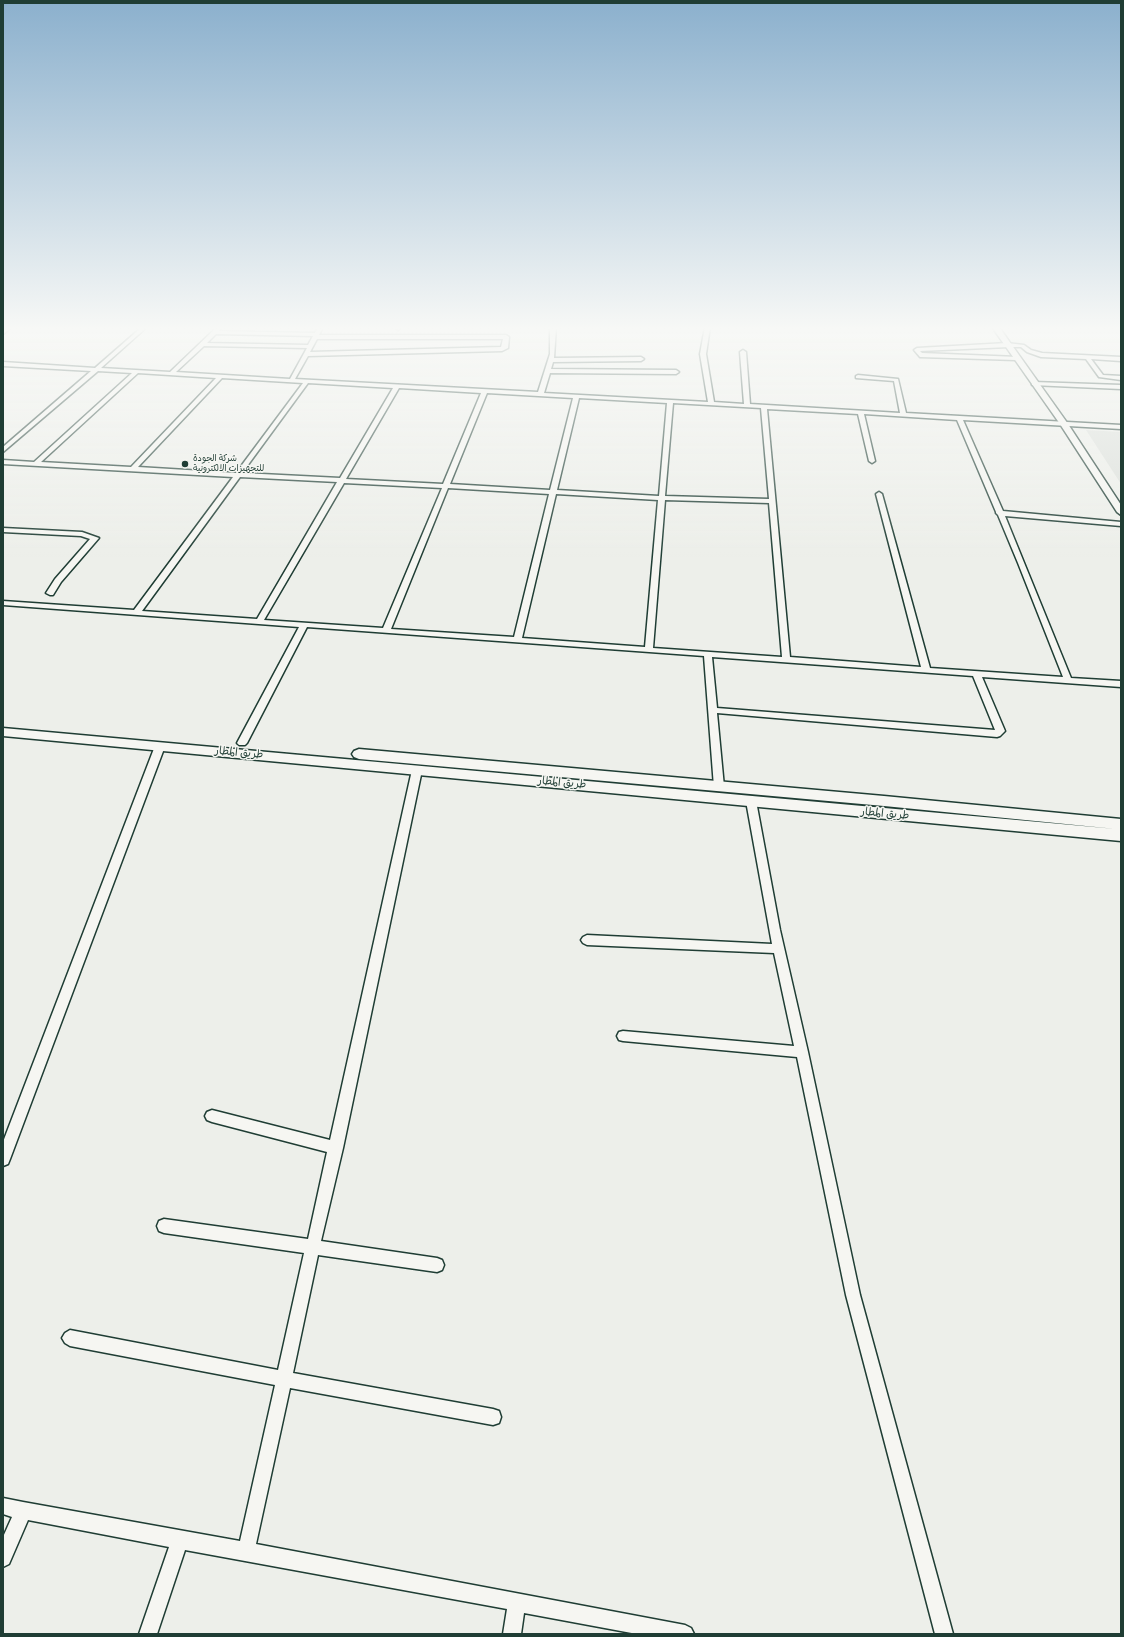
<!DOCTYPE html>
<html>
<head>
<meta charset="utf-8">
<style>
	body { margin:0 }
	#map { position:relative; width:1124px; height:1637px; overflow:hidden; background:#edefea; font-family:Pangolin,sans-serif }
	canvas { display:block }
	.frame { position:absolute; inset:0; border:4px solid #1f3d34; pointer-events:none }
</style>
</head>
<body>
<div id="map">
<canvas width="1124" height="1637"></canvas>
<div class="frame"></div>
</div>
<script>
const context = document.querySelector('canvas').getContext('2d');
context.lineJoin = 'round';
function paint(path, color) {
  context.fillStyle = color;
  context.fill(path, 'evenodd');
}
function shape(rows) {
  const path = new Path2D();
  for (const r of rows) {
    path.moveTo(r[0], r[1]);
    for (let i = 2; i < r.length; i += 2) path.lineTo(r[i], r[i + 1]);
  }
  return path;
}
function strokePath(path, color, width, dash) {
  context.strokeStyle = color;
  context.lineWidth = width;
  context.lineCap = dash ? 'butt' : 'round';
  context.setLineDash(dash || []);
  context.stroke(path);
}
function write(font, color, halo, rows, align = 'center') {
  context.font = font + ' Pangolin,"Playpen Sans Arabic",sans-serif';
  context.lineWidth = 3;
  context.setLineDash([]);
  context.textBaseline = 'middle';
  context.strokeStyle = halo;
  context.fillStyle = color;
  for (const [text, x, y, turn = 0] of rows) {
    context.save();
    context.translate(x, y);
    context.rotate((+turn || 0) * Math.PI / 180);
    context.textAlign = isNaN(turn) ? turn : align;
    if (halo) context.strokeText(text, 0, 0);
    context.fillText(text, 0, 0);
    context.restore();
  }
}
paint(shape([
	[1086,430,1121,432,1121,484]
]), '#dce0db');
const minor = shape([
	[6,327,12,327,3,334,3,330,6,327],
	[142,327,147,327,101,368,170,372,217,327,222,327,219,331,315,333,318,327,323,327,319,335,506,335,509,337,508,348,502,351,308,356,295,379,538,392,550,354,550,327,556,327,554,358,641,357,644,359,641,361,553,362,551,369,676,370,679,372,676,374,550,373,544,393,708,402,700,354,705,327,710,327,706,354,714,402,744,404,740,352,743,350,746,352,750,404,900,413,894,381,856,378,856,376,858,375,898,379,906,413,1121,425,1121,429,963,420,1003,511,1121,522,1121,526,1005,516,1071,678,1121,681,1121,687,982,677,1005,731,1000,736,997,737,717,713,724,787,719,790,714,787,704,656,307,627,247,743,245,745,239,745,237,743,299,627,3,605,3,601,134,610,233,477,3,464,3,460,34,462,132,373,98,371,3,452,3,447,91,371,3,366,3,362,95,368,142,327],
	[216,334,313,336,308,345,207,343,216,334],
	[317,339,503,339,501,347,310,352,317,339],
	[204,346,307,348,290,379,176,372,204,346],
	[138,373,216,378,131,467,41,462,138,373],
	[222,378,303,383,236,473,138,467,222,378],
	[308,383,393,388,340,478,242,473,308,383],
	[399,388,481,393,443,484,346,479,399,388],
	[487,393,573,398,550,490,450,484,487,393],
	[579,398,667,403,659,496,557,490,579,398],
	[673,403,761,408,769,499,665,496,673,403],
	[767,409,858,414,869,461,872,463,875,461,864,414,957,420,996,512,996,513,998,515,1018,563,1063,677,930,668,882,494,879,492,876,494,921,667,790,657,767,409],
	[240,477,337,482,257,619,142,611,240,477],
	[344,483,442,488,383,628,264,620,344,483],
	[448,488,549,494,514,637,391,629,448,488],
	[556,494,658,500,645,647,522,638,556,494],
	[665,500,769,503,782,657,653,648,665,500],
	[712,657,973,676,995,730,717,708,712,657],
	[395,327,401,327,401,328,398,330,395,327],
	[1007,343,1024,345,1031,350,1042,353,1121,357,1121,361,1091,359,1103,375,1121,376,1121,380,1099,377,1086,359,1041,357,1027,352,1021,347,1009,347,920,351,922,353,1018,357,1019,358,1016,360,920,357,914,350,917,348,1007,343],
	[1034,382,1121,385,1121,389,1032,385,1032,383,1034,382],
	[3,528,82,532,99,538,61,582,53,595,50,595,46,593,55,579,90,539,81,536,3,532,3,528],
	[160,743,165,746,10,1159,8,1164,3,1166,3,1142,155,746,160,743],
	[417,767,422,770,343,1148,321,1241,437,1258,442,1260,444,1265,442,1270,437,1272,318,1255,293,1373,493,1409,499,1411,501,1417,499,1423,493,1425,290,1388,256,1544,685,1625,691,1628,694,1634,637,1634,524,1613,521,1634,503,1634,507,1609,185,1550,157,1634,139,1634,169,1547,28,1520,9,1564,3,1567,3,1537,12,1517,3,1514,3,1498,23,1502,240,1541,275,1385,70,1346,65,1343,62,1338,65,1333,70,1330,278,1370,304,1253,164,1233,159,1231,157,1226,159,1221,164,1219,308,1239,327,1152,212,1122,207,1120,205,1116,207,1112,212,1110,330,1140,412,770,417,767],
	[751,798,756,801,780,930,808,1052,860,1295,953,1634,935,1634,846,1295,797,1057,623,1041,619,1040,617,1036,619,1032,623,1031,794,1046,774,953,587,945,583,943,581,940,583,937,587,935,772,944,746,801,751,798]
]);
const major = shape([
	[992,327,999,327,1068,424,1121,505,1121,515,1117,512,1060,424,992,327]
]);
const highway = shape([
	[3,728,1116,829,884,806,359,759,354,757,352,754,354,751,359,749,884,796,1121,819,1121,841,3,736,3,728]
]);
strokePath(minor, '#1f3d34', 3);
strokePath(major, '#1f3d34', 3);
strokePath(highway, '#1f3d34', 3);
paint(minor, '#f6f6f2');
paint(major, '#f6f6f2');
paint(highway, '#f6f6f2');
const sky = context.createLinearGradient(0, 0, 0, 557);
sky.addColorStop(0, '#8bb0cd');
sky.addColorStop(0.59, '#f7f8f6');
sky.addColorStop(1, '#f7f8f600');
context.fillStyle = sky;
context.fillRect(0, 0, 1124, 557);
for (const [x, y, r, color] of [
	[185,464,4,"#1f3d34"]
]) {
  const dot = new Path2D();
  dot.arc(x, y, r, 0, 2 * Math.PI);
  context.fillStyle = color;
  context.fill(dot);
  strokePath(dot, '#f6f6f2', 1.5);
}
write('9px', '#1f3d34', '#f6f6f2', [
	["شركة الجودة",193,459],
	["للتجهيزات الالكترونية",193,469]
], 'left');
write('11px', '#1f3d34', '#f6f6f2', [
	["طريق المطار",239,753,5],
	["طريق المطار",562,783,5],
	["طريق المطار",885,814,5]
]);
</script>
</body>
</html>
